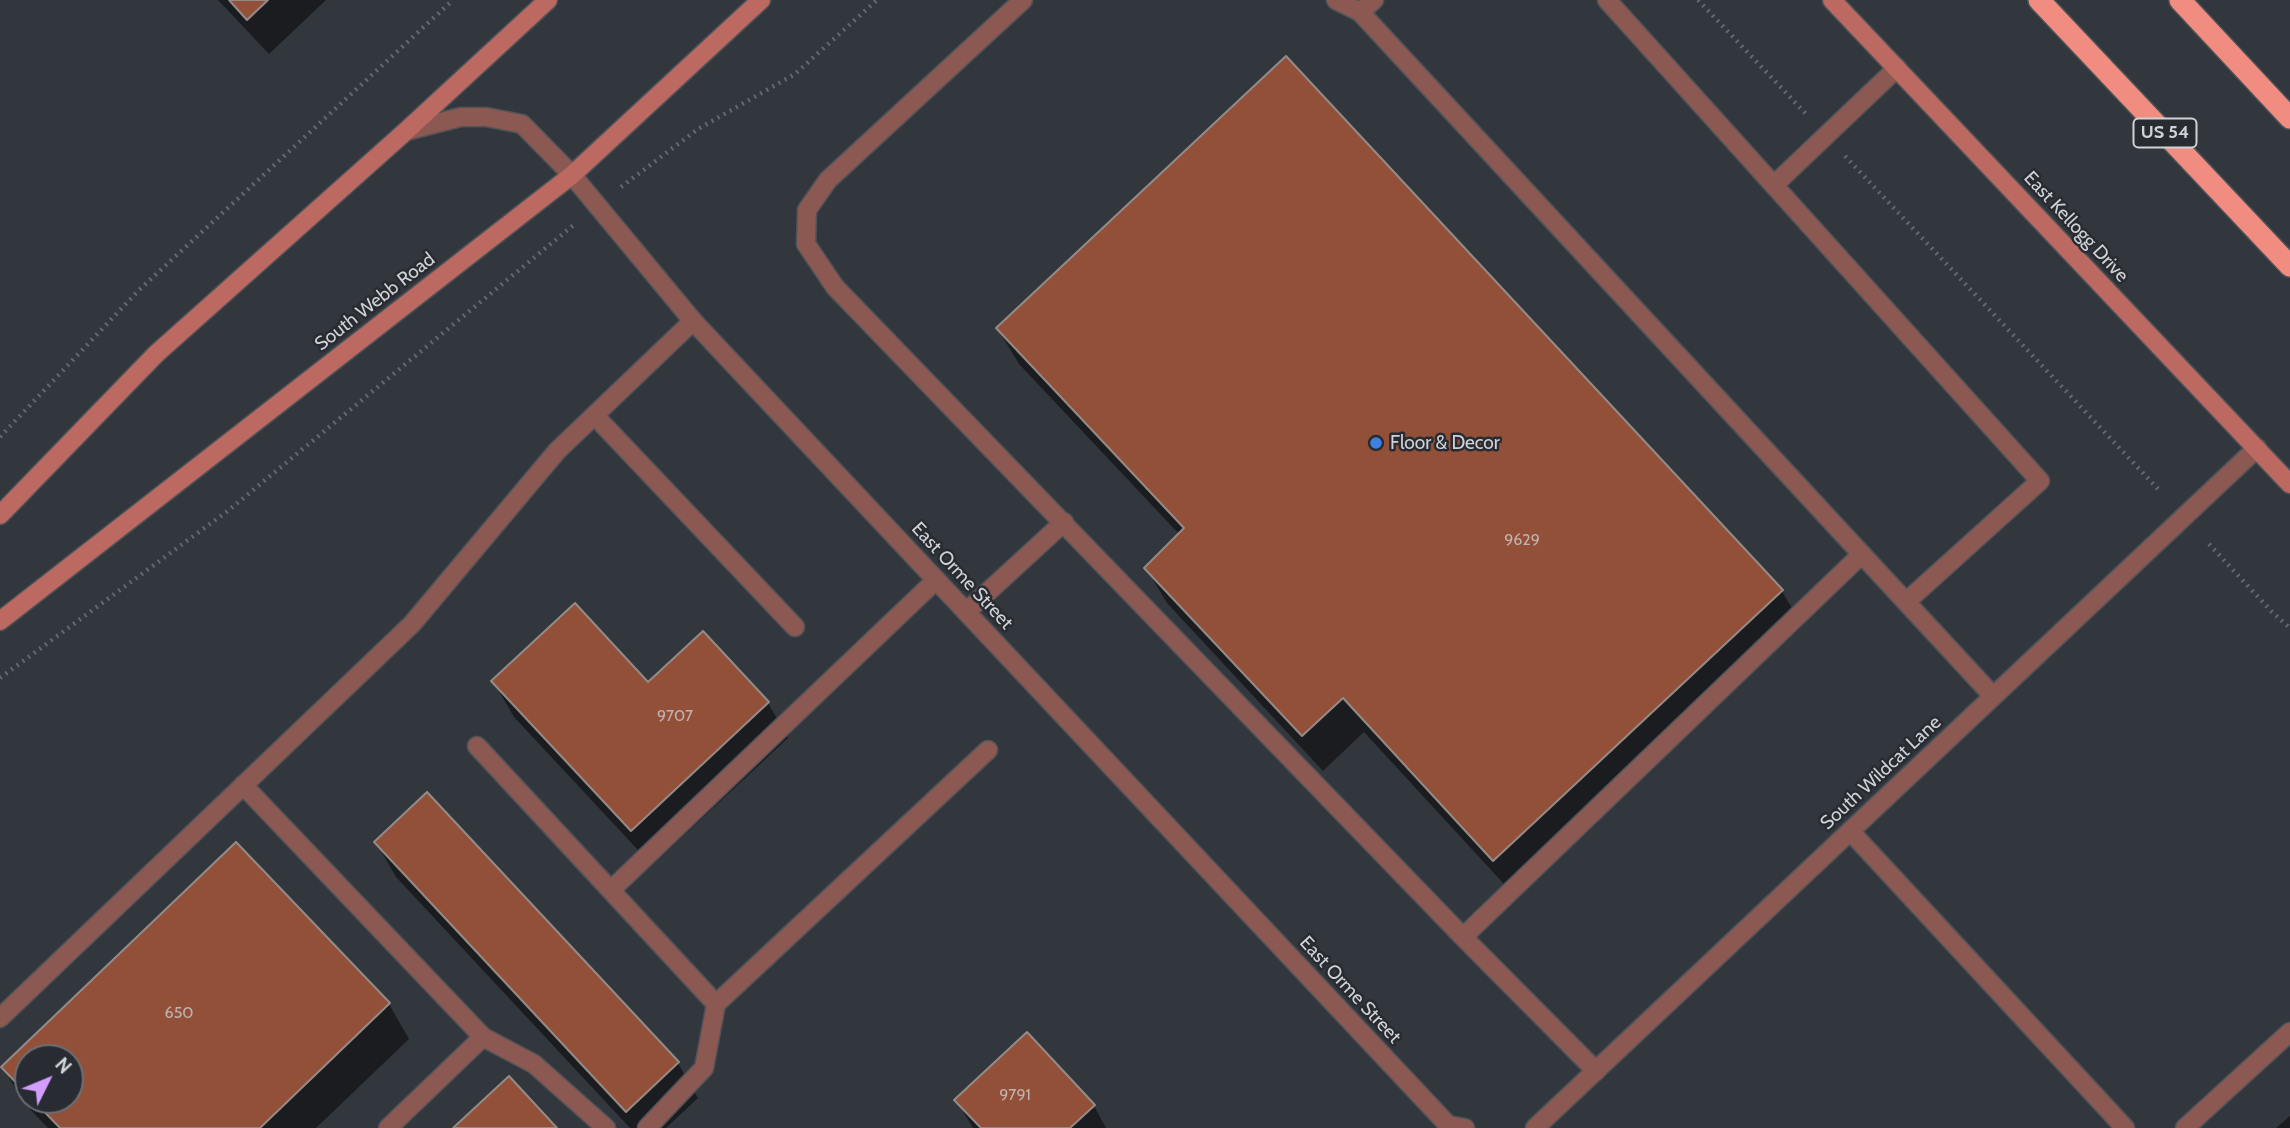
<!DOCTYPE html>
<html>
<head>
<meta charset="utf-8">
<style>
	body { margin:0 }
	#map { position:relative; width:2290px; height:1128px; overflow:hidden; background:#32363d; font-family:Cabin,sans-serif }
	canvas { display:block }
	.north { position:absolute; left:14px; top:1044px; width:70px; height:70px; box-sizing:border-box; background:#282c32; border:2px solid #6b6e74; border-radius:50%; rotate:47deg; font-size:19px; font-weight:700; line-height:28px; text-align:center; color:#cfd2d6 }
	.north::after { content:''; display:block; margin:auto; width:24px; height:32px; background:#d29dfd; clip-path:polygon(50% 0,100% 100%,50% 72%,0 100%) }
</style>
</head>
<body>
<div id="map">
<canvas width="2290" height="1128"></canvas>
<div class="north">N</div>
</div>
<script>
const context = document.querySelector('canvas').getContext('2d');
context.lineJoin = 'round';
function paint(path, color) {
  context.fillStyle = color;
  context.fill(path, 'evenodd');
}
function shape(rows) {
  const path = new Path2D();
  for (const r of rows) {
    path.moveTo(r[0], r[1]);
    for (let i = 2; i < r.length; i += 2) path.lineTo(r[i], r[i + 1]);
  }
  return path;
}
function strokePath(path, color, width, dash) {
  context.strokeStyle = color;
  context.lineWidth = width;
  context.lineCap = dash ? 'butt' : 'round';
  context.setLineDash(dash || []);
  context.stroke(path);
}
function write(font, color, halo, rows, align = 'center') {
  context.font = font + ' Cabin,sans-serif';
  context.lineWidth = 5;
  context.setLineDash([]);
  context.textBaseline = 'middle';
  context.strokeStyle = halo;
  context.fillStyle = color;
  for (const [text, x, y, turn = 0] of rows) {
    context.save();
    context.translate(x, y);
    context.rotate((+turn || 0) * Math.PI / 180);
    context.textAlign = isNaN(turn) ? turn : align;
    if (halo) context.strokeText(text, 0, 0);
    context.fillText(text, 0, 0);
    context.restore();
  }
}
paint(shape([
	[218,0,326,0,269,54],
	[998,329,1782,591,1802,626,1514,895,1364,732,1323,771,1167,603,1146,568,1180,535,1019,364],
	[493,681,648,684,768,703,788,738,652,865,514,717],
	[376,842,678,1063,698,1098,666,1128,630,1128,396,877],
	[236,844,389,1004,409,1039,316,1128,48,1128,23,1102,3,1067],
	[28,1058,70,1058,70,1100,28,1100],
	[956,1100,1094,1106,1106,1128,973,1128],
	[2290,1116,2290,1128,2276,1128]
]), '#0007');
const building = shape([
	[229,0,268,0,247,20,229,0],
	[1286,56,1783,590,1493,861,1343,698,1302,736,1144,568,1184,528,996,328,1286,56],
	[575,603,648,682,703,631,769,702,631,831,491,681,575,603],
	[427,792,679,1062,626,1112,374,842,427,792],
	[236,842,390,1003,260,1128,60,1128,33,1100,70,1100,70,1058,28,1058,28,1095,1,1067,236,842],
	[1027,1032,1095,1105,1070,1128,981,1128,954,1100,1027,1032],
	[509,1076,557,1128,453,1128,509,1076]
]);
paint(building, '#935039');
strokePath(building, '#948a87', 2);
const service = shape([
	[1023,0,828,180,807,210,806,244,835,287,1463,937,1596,1071],
	[1336,0,1360,12,1993,696],
	[1607,0,2040,481,1907,601],
	[1360,12,1374,0],
	[1774,185,1897,68],
	[595,416,795,627],
	[966,612,1064,522],
	[477,746,716,1004],
	[243,785,483,1037,534,1064,606,1128],
	[1850,831,2125,1128],
	[611,890,936,580],
	[1463,937,1862,554],
	[0,1018,412,624,557,451,693,321],
	[388,1128,483,1037],
	[647,1128,704,1068,716,1004,988,750],
	[2185,1128,2290,1032]
]);
const minor = shape([
	[406,131,461,117,486,117,522,124,572,175,693,321,1448,1125,1465,1128],
	[1535,1128,2257,448]
]);
const secondary = shape([
	[1832,0,2290,484],
	[0,515,156,354,406,131,548,0],
	[0,621,572,175,761,0]
]);
const motorway = shape([
	[2039,0,2290,266],
	[2180,0,2290,118]
]);
strokePath(service, '#4e5259', 21);
strokePath(minor, '#4e5259', 21);
strokePath(secondary, '#4e5259', 21);
strokePath(motorway, '#4e5259', 24);
strokePath(shape([
	[1698,0,1806,114],
	[1845,156,2158,489],
	[621,187,698,129,795,74,877,0],
	[0,437,139,290,453,0],
	[2209,544,2272,612,2290,628],
	[0,678,229,510,576,223]
]), '#64686e', 4.5, [2, 5]);
strokePath(service, '#8c5852', 18);
strokePath(minor, '#8c5852', 18);
strokePath(secondary, '#bb6961', 18);
strokePath(motorway, '#f18c81', 21);
for (const [x, y, r, color] of [
	[1376,443,7,"#3f7fe0"]
]) {
  const dot = new Path2D();
  dot.arc(x, y, r, 0, 2 * Math.PI);
  context.fillStyle = color;
  context.fill(dot);
  strokePath(dot, '#282c32', 2.5);
}
write('16px', '#c0b2af', null, [
	["9629",1522,540],
	["9707",675,716],
	["650",179,1013],
	["9791",1015,1095]
]);
for (const [x, y, w] of [
	[2165,133,63]
]) {
  const box = new Path2D();
  box.roundRect(x - w / 2, y - 14.5, w, 29, 5);
  context.fillStyle = '#282c32';
  context.fill(box);
  strokePath(box, '#cfd2d6', 2);
}
write('bold 18px', '#cfd2d6', null, [
	["US 54",2165,133]
]);
write('19px', '#cfd2d6', '#282c32', [
	["East Kellogg Drive",2076,227,47],
	["South Webb Road",375,302,-38],
	["East Orme Street",962,576,47],
	["South Wildcat Lane",1881,773,-43],
	["East Orme Street",1350,990,47]
]);
write('19px', '#cfd2d6', '#282c32', [
	["Floor & Decor",1390,443]
], 'left');
</script>
</body>
</html>
